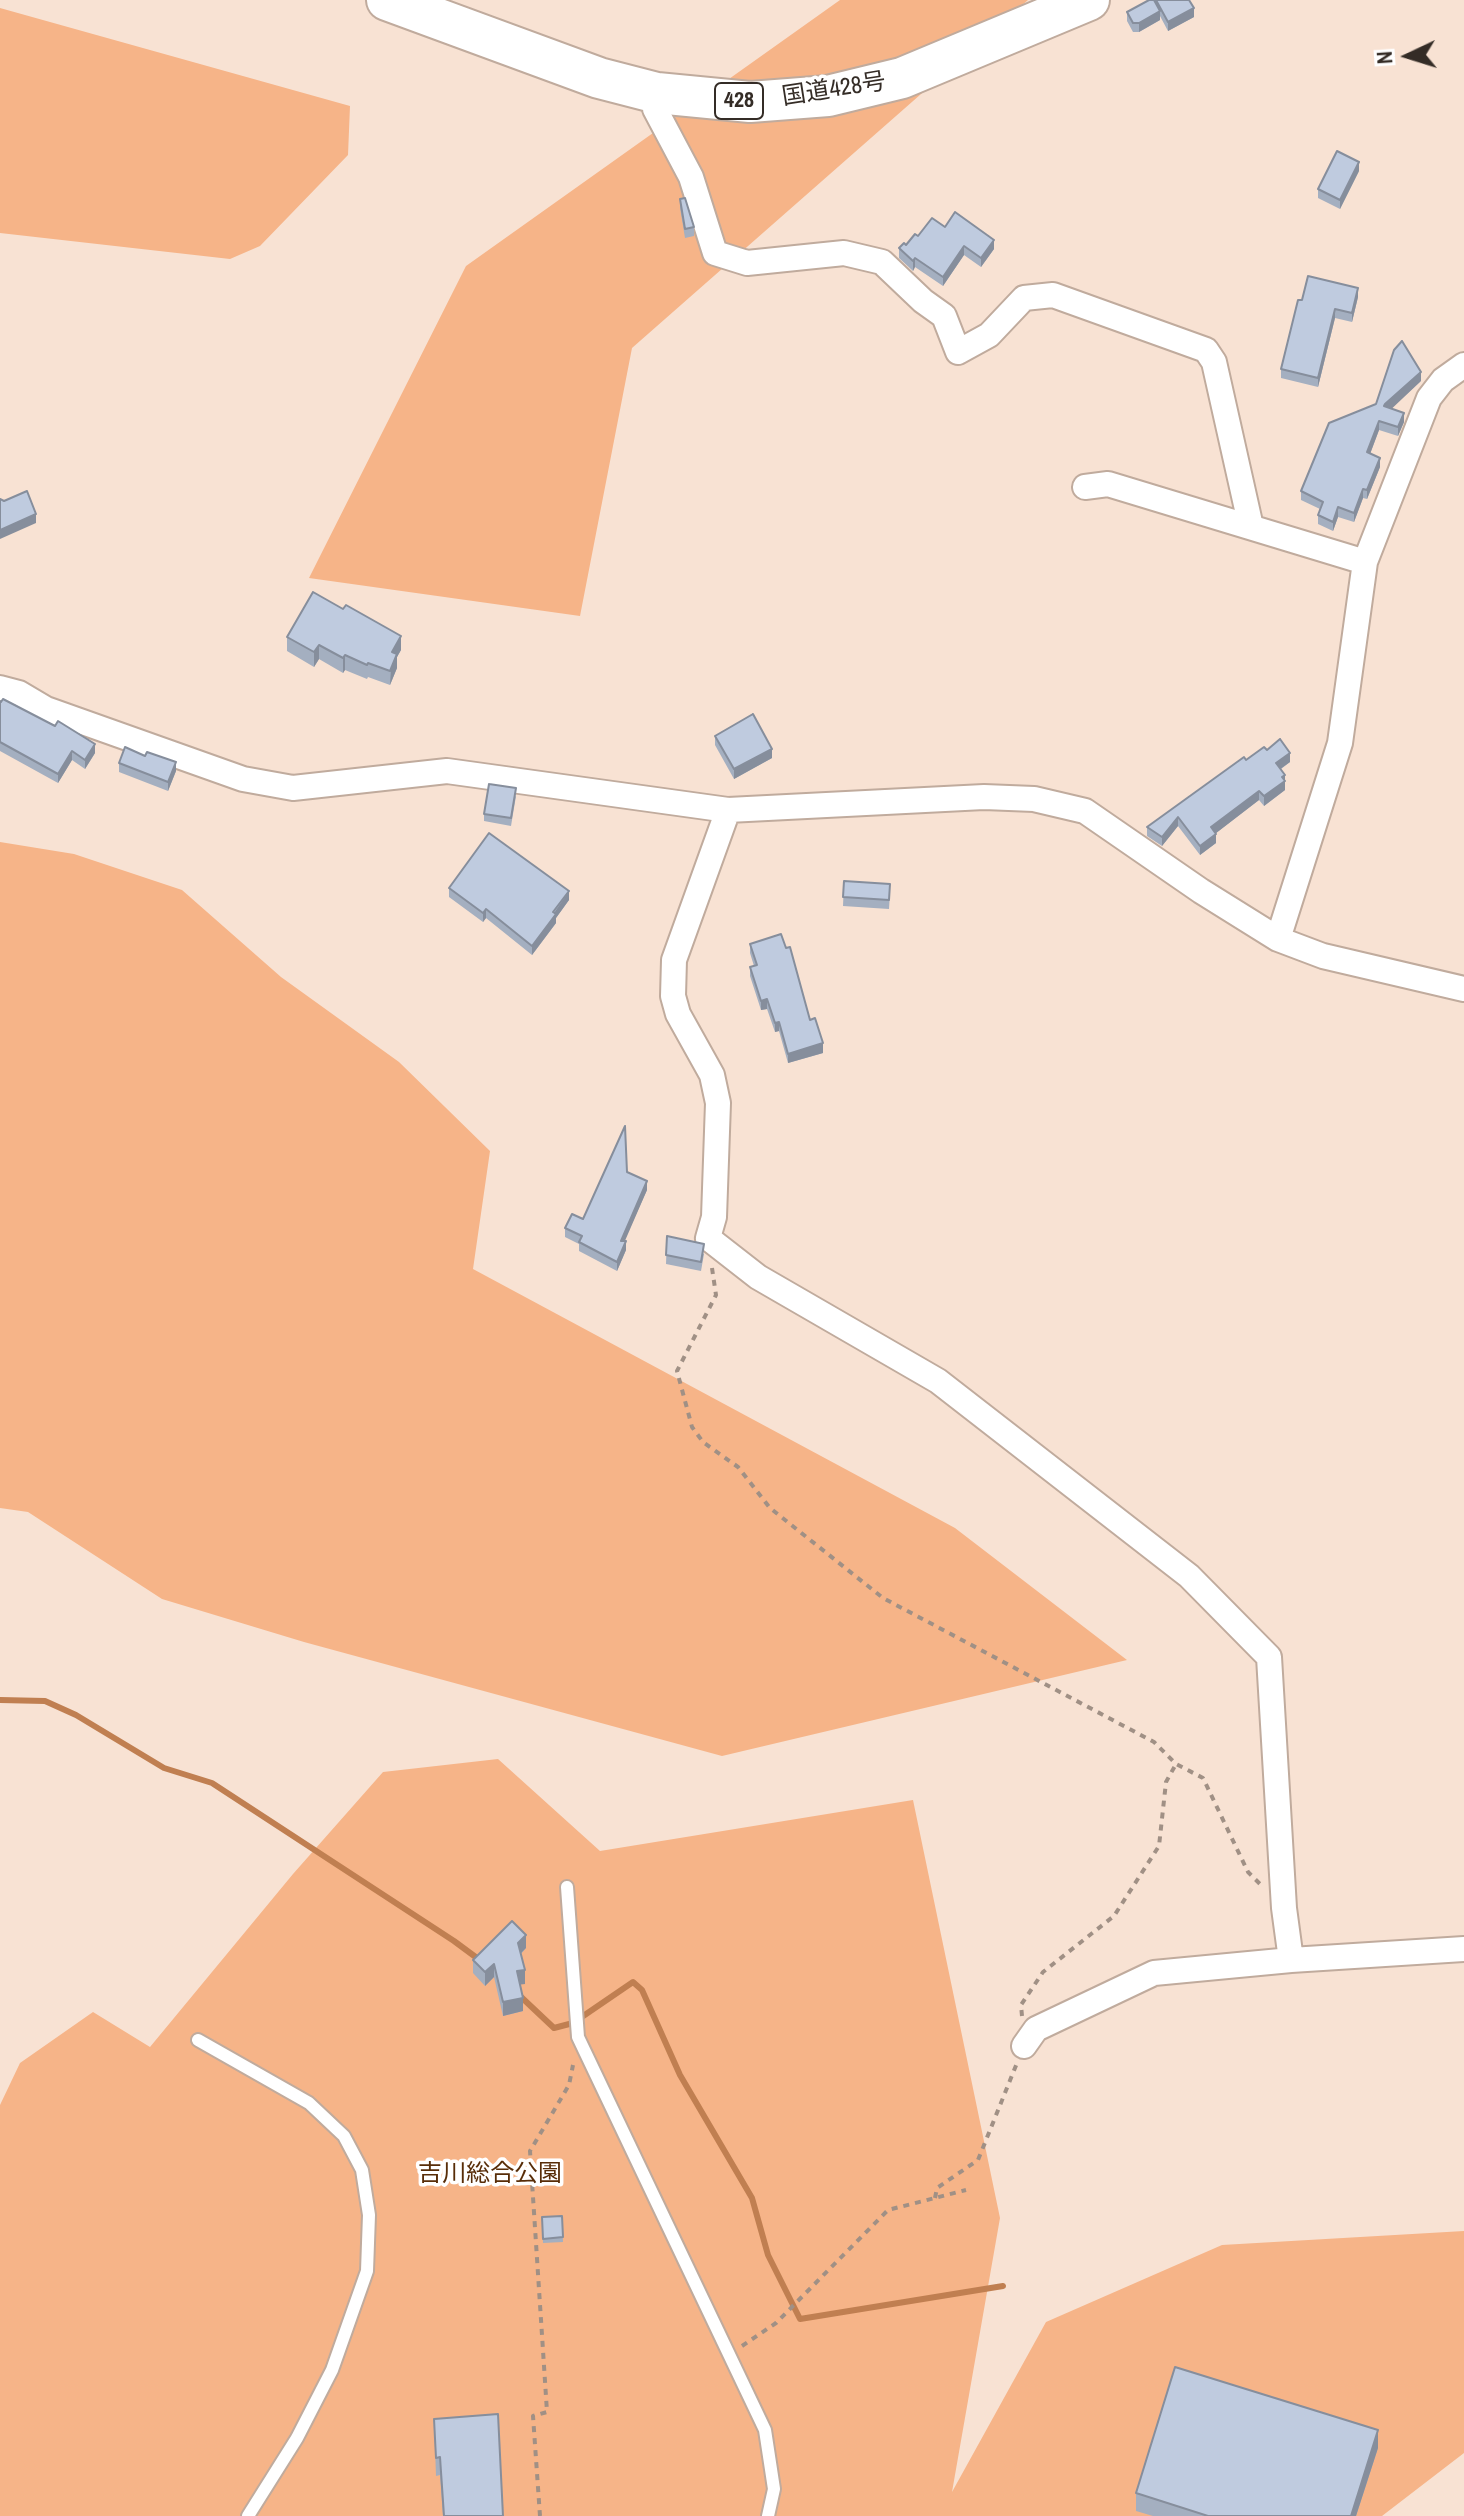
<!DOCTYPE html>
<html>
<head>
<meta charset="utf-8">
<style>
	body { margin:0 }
	#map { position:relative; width:1464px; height:2516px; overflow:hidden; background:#f8e2d3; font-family:"Archivo Narrow",sans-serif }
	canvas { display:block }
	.north { position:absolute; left:1368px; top:16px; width:80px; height:80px; -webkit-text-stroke:6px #fff; paint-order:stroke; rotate:266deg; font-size:22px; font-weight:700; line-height:32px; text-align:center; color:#342c26 }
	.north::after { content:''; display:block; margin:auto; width:28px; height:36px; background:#342c26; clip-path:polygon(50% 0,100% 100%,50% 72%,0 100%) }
</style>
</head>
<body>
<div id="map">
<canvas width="1464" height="2516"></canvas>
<div class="north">N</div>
</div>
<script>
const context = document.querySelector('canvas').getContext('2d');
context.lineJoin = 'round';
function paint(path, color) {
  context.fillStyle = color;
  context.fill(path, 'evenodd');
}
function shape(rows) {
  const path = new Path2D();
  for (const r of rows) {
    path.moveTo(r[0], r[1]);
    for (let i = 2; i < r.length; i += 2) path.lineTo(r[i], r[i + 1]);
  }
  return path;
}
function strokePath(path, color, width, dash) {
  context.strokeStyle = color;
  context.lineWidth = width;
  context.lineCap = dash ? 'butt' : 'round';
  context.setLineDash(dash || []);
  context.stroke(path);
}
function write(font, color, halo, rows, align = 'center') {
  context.font = font + ' "Archivo Narrow","Noto Sans JP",sans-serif';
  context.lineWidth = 7;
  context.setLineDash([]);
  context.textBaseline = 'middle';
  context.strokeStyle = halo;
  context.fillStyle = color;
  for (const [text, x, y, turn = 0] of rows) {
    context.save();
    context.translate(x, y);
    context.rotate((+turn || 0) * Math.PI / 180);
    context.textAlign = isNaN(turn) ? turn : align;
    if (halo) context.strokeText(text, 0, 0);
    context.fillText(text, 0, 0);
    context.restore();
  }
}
paint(shape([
	[840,0,1028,0,632,348,580,616,309,578,466,266],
	[0,8,350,106,348,155,260,246,230,259,0,233],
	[0,842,74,854,182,890,281,977,399,1062,490,1151,473,1269,955,1528,1127,1660,722,1756,304,1642,162,1599,28,1512,0,1508],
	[498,1759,600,1851,913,1800,1000,2218,952,2492,1046,2322,1222,2245,1464,2231,1464,2453,1382,2516,0,2516,0,2105,20,2063,93,2012,150,2047,293,1874,383,1772]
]), '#f6b488');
strokePath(shape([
	[0,1700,45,1701,76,1715,164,1768,212,1783,454,1941,481,1961],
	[519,1995,554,2028,573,2023,633,1982,642,1990,680,2075,752,2198,768,2255,800,2319,1003,2286]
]), '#c07f51', 6);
const service = shape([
	[567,1887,578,2037,765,2430,774,2489,768,2516],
	[198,2040,309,2103,344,2136,362,2170,369,2215,367,2271,332,2370,297,2438,248,2516]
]);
const minor = shape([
	[657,93,655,109,691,177,715,253,747,263,844,253,882,262,923,301,944,316,958,352,989,335,1024,298,1053,295,1206,350,1214,362,1251,527],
	[1085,487,1108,484,1365,562],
	[0,688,19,693,46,709,243,779,293,788,447,771,728,810,984,797,1034,799,1085,811,1201,891,1278,939,1323,956,1464,989],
	[728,810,674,960,673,996,678,1014,712,1075,718,1103,714,1217,708,1238,758,1277,938,1381,1189,1576,1269,1657,1284,1908,1291,1960],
	[1278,939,1340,743,1365,562,1429,398,1443,380,1464,365],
	[1024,2046,1036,2029,1154,1973,1291,1960,1464,1949]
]);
const trunk = shape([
	[387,0,599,78,657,93,750,102,828,96,902,78,1089,0]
]);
strokePath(service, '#c0ab9d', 16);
strokePath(minor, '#c0ab9d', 28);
strokePath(trunk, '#c0ab9d', 44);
strokePath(shape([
	[712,1268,716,1295,677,1371,692,1427,703,1442,738,1467,770,1508,883,1598,1154,1742,1176,1764,1203,1778,1248,1872,1260,1884],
	[1022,2016,1021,2005,1043,1972,1114,1916,1159,1846,1166,1782,1176,1764],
	[935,2198,937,2188,978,2160,1017,2063],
	[742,2346,776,2323,888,2210,966,2190],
	[540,2516,533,2416,547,2412,530,2151,569,2085,573,2065]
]), '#a09085', 4, [6, 6]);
strokePath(service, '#fff', 12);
strokePath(minor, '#fff', 24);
strokePath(trunk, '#fff', 40);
paint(shape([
	[1156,0,1194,17,1168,31,1160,16,1160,20,1139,32,1133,32,1127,21,1127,12,1156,4],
	[1359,171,1340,209,1318,198,1318,189],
	[680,199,694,227,694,236,685,238,680,208],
	[945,227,994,249,981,267,964,255,943,286,915,267,913,271,899,258,899,248,906,245,918,236],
	[1358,297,1352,322,1335,318,1318,387,1281,378,1281,369,1298,300],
	[1421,381,1391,408,1404,422,1398,436,1379,430,1370,454,1380,467,1367,499,1363,498,1354,522,1338,517,1333,531,1318,524,1318,515,1320,509,1301,500,1301,491,1376,404],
	[287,637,401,650,397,657,397,668,390,685,368,677,367,679,345,670,343,673,319,659,314,667,287,651],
	[0,701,95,753,85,769,72,760,58,783,0,751],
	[715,736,772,758,734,779,715,745],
	[1267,750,1290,762,1281,769,1285,775,1285,790,1264,806,1259,800,1216,833,1216,843,1200,855,1178,826,1162,846,1147,836,1147,827],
	[119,763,176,771,168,791,119,772],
	[516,796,511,826,484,821,484,814],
	[844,881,890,893,889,909,843,906],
	[449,888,569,900,556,918,556,923,532,955,486,918,483,922,449,897],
	[750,944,810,1020,823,1053,788,1063,779,1031,775,1032,767,1009,761,1010,750,976,750,967,754,966,750,953],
	[627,1172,647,1190,624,1241,626,1250,617,1271,579,1251,579,1244,565,1237,565,1228,583,1219],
	[667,1236,704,1254,701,1271,666,1264],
	[526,1948,521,1954,525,1984,520,1984,523,2011,503,2016,494,1977,485,1986,473,1973,473,1960],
	[562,2216,563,2242,543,2243,542,2217],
	[434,2419,503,2516,443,2516,440,2475,436,2476],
	[1378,2448,1356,2516,1153,2516,1136,2511,1136,2493]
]), '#a4afc0');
paint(shape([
	[1194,8,1194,17,1168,31,1168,22],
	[1160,11,1160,20,1139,32,1139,23],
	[1359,162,1359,171,1340,209,1340,200],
	[994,240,994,249,981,267,981,258],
	[964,246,964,255,943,286,943,277],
	[915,258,915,267,913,271,913,261],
	[1358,288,1358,297,1352,322,1352,313],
	[1335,309,1335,318,1318,387,1318,378],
	[1421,372,1421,381,1384,416,1385,404],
	[1404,413,1404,422,1398,436,1398,427],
	[1379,421,1379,430,1367,462,1367,452],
	[1380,458,1380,467,1367,499,1367,490],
	[1363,489,1363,498,1354,522,1354,513],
	[1338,507,1338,517,1333,531,1333,522],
	[36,514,36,523,0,539,0,530],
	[401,636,401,650,397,657,397,668,390,685,392,652],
	[319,645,319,659,314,667,314,652],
	[345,655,345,670,343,673,343,658],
	[95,744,95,753,85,769,85,760],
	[772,749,772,758,734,779,734,769],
	[72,751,72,760,58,783,58,774],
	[1290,753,1290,762,1276,772,1276,763],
	[176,762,176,771,168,791,168,782],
	[1285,775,1285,790,1264,806,1264,796],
	[1259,791,1259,800,1211,837,1211,827],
	[1178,817,1178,826,1162,846,1162,837],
	[1216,834,1216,843,1200,855,1200,846],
	[569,891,569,900,556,918,556,923,532,955,532,946],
	[486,909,486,918,483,922,483,913],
	[767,999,767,1009,761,1010,761,1001],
	[779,1022,779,1031,775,1032,775,1023],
	[823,1043,823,1053,788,1063,788,1054],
	[647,1181,647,1190,621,1250,621,1241],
	[626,1241,626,1250,617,1271,617,1262],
	[526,1935,526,1948,518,1956,518,1943],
	[494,1964,494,1977,485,1986,485,1972],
	[525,1970,525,1984,517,1985,517,1971],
	[523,1998,523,2011,503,2016,503,2002],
	[1378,2430,1378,2448,1356,2516,1351,2516]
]), '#868e9c');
const building = shape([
	[1149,0,1154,0,1160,11,1139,23,1133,23,1127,12,1149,0],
	[1156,0,1189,0,1194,8,1168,22,1156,0],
	[1337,151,1359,162,1340,200,1318,189,1337,151],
	[685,198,694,227,685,229,680,199,685,198],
	[955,212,994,240,981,258,964,246,943,277,915,258,913,261,899,248,904,243,906,245,915,234,918,236,932,218,945,227,955,212],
	[1308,276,1358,288,1352,313,1335,309,1318,378,1281,369,1298,300,1302,300,1308,276],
	[1402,341,1421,372,1385,404,1384,406,1404,413,1398,427,1379,421,1367,452,1380,458,1367,490,1363,489,1354,513,1338,507,1333,522,1318,515,1323,502,1301,491,1329,423,1376,404,1394,350,1402,341],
	[27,491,36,514,0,530,0,499,4,501,27,491],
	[313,592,343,609,346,605,401,636,392,652,397,654,390,671,368,663,367,665,345,655,343,658,319,645,314,652,287,637,313,592],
	[3,699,55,726,58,721,95,744,85,760,72,751,58,774,0,742,0,701,1,702,3,699],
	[753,714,772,749,734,769,715,736,753,714],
	[1280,739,1290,753,1276,763,1285,775,1282,777,1285,781,1264,796,1259,791,1211,827,1216,834,1200,846,1178,817,1162,837,1147,827,1244,757,1246,760,1264,747,1267,750,1280,739],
	[125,747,145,756,147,752,176,762,168,782,119,763,125,747],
	[489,784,516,788,511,818,484,814,489,784],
	[489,833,569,891,553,912,556,914,532,946,486,909,483,913,449,888,489,833],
	[844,881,890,884,889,900,843,897,844,881],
	[781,934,786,948,790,947,810,1020,815,1018,823,1043,788,1054,779,1022,775,1023,767,999,761,1001,750,967,757,965,750,944,781,934],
	[625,1126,627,1172,647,1181,621,1241,626,1241,617,1262,579,1242,582,1236,565,1228,572,1214,583,1219,625,1126],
	[667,1236,704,1244,701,1262,666,1255,667,1236],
	[512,1921,526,1935,518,1943,525,1970,517,1971,523,1998,503,2002,494,1964,485,1972,473,1960,512,1921],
	[562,2216,563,2237,543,2239,542,2217,562,2216],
	[1175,2367,1378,2430,1351,2516,1208,2516,1136,2493,1175,2367],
	[498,2414,503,2516,444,2516,440,2457,436,2458,434,2419,498,2414]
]);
paint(building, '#bfcbdf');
strokePath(building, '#868e9c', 2);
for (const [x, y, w] of [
	[739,101,48]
]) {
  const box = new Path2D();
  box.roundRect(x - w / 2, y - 18, w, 36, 6);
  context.fillStyle = '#fff';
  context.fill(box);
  strokePath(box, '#342c26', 2);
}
write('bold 22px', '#342c26', null, [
	["428",739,101]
]);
write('24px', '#342c26', '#fff', [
	["国道428号",834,90,-9]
]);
write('24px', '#582d08', '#fff', [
	["吉川総合公園",490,2175]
]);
</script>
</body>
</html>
